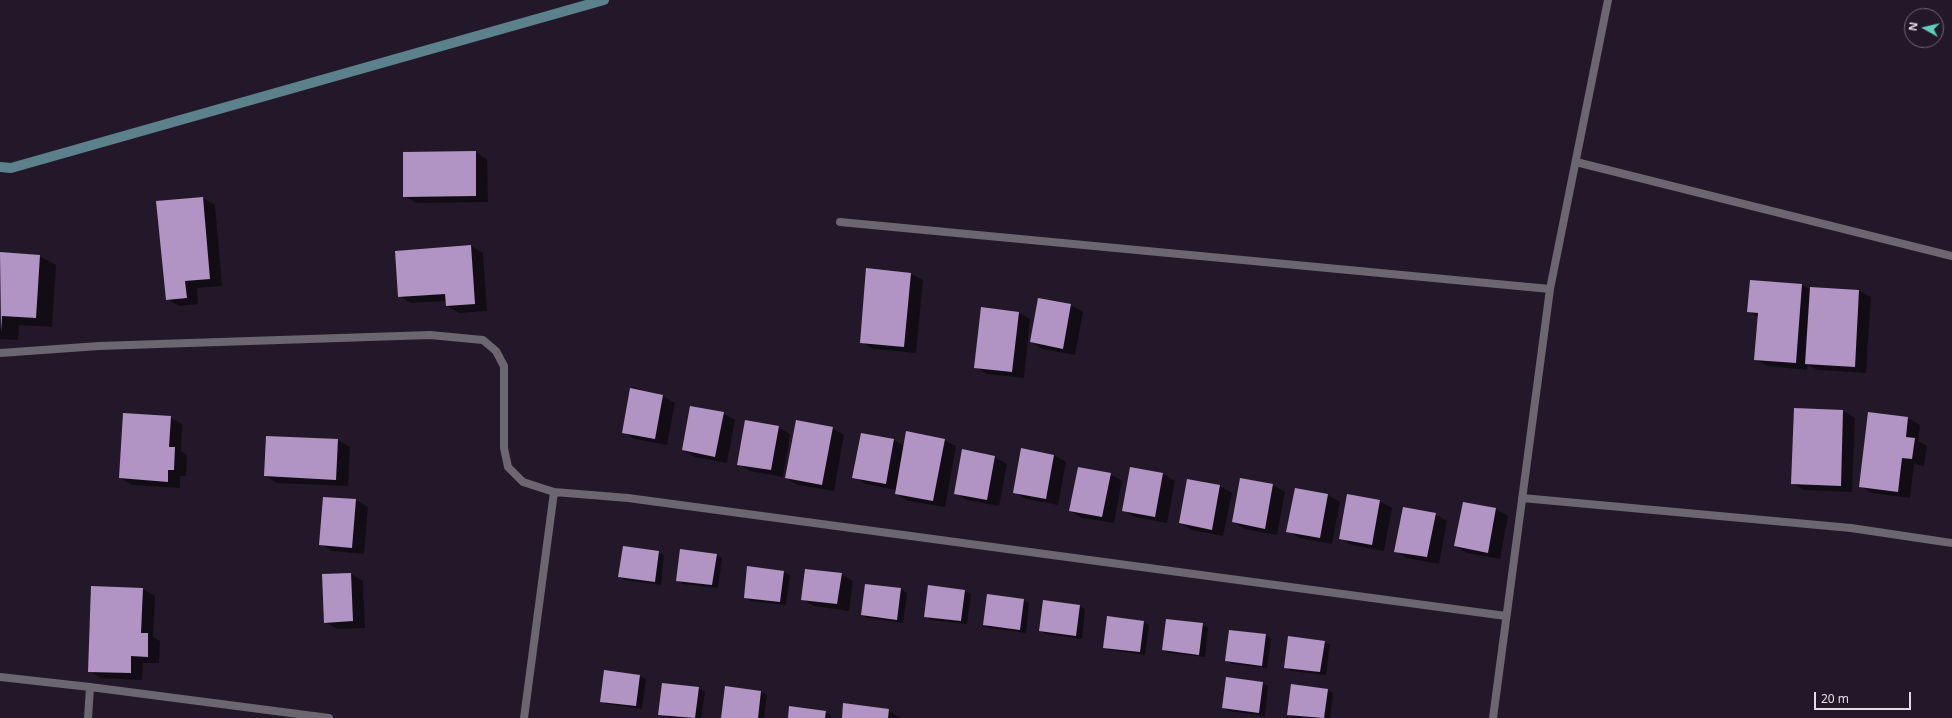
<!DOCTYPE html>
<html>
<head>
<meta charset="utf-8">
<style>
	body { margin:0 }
	#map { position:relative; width:1952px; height:718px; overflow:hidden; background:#231829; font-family:"Noto Sans",sans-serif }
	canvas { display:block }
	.north { position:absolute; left:1904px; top:8px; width:40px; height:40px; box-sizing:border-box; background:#231829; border:1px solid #706675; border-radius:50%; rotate:278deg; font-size:11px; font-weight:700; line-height:16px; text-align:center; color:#e3dbe8 }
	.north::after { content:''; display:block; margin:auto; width:14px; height:18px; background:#5eceb8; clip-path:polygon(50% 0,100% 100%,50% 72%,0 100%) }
	.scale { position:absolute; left:1814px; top:692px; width:97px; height:18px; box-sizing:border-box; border:2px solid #e3dbe8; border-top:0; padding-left:5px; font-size:12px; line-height:14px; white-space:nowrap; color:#e3dbe8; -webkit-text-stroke:3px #231829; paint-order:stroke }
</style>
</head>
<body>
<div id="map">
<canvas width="1952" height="718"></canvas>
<div class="north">N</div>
<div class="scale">20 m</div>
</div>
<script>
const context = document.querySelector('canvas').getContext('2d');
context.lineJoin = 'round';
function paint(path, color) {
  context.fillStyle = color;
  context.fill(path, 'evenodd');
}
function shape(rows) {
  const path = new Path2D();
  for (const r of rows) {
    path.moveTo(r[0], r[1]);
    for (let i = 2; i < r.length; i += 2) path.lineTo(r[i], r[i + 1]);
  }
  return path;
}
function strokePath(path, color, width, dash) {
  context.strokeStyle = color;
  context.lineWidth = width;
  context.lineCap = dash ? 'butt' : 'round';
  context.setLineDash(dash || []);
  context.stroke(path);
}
paint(shape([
	[475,152,487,159,488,202,416,203,404,196],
	[203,198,215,205,222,286,197,288,198,304,179,306,167,299],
	[471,246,483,253,487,311,459,313,447,306,446,301,411,303,399,296],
	[0,253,39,256,56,265,52,327,19,325,18,340,0,339],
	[911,274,923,280,916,353,873,349,861,342],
	[1751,281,1802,285,1810,289,1859,291,1871,297,1866,373,1818,370,1808,365,1807,370,1767,366,1755,359,1759,318,1748,311],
	[1071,305,1083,312,1075,355,1043,349,1031,342],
	[1018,312,1030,319,1024,378,987,374,975,367],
	[631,389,663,396,675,403,667,445,635,439,623,432],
	[1843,411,1855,418,1852,492,1804,490,1792,483],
	[723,413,735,420,727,463,695,457,683,450],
	[170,417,182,424,181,451,187,455,186,476,180,476,180,488,132,485,120,478],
	[1908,418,1920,425,1918,441,1927,446,1924,466,1914,464,1910,498,1872,493,1860,486],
	[778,427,790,434,783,477,750,471,738,464],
	[832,428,844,435,834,491,798,485,786,478],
	[862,434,894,440,904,446,944,440,956,446,945,507,908,501,896,494,896,490,866,484,854,477],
	[267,437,338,440,350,447,348,486,277,483,265,476],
	[1022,449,1054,455,1066,462,1058,505,1026,499,1014,492],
	[995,457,1007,464,999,506,967,500,955,493],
	[1131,468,1163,474,1175,481,1167,523,1135,517,1123,510],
	[1110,474,1122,481,1114,523,1082,518,1070,511],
	[1241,479,1273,485,1285,492,1277,535,1245,529,1233,522],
	[1220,486,1232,493,1223,536,1192,530,1180,523],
	[1328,495,1340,502,1332,544,1300,538,1288,531],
	[1348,495,1380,501,1392,508,1384,551,1352,545,1340,538],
	[356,500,368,507,364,554,332,551,320,544],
	[1496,509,1508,516,1500,559,1467,553,1455,546],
	[1435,514,1447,521,1439,564,1407,558,1395,551],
	[658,552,664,555,661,585,625,580,619,577],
	[716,555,722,558,718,588,683,584,677,580],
	[784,572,790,575,786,605,751,601,745,597],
	[351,574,363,581,365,628,337,629,325,622,323,575],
	[841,574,853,581,849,611,814,606,802,599],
	[866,585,901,589,907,593,903,623,868,618,862,615],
	[143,589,155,596,153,637,160,641,159,663,143,663,142,680,101,678,89,671],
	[965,591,971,594,967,624,931,620,925,616],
	[1023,600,1029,603,1026,633,990,628,984,625],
	[1079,606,1085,609,1082,639,1046,634,1040,631],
	[1143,622,1149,625,1145,655,1110,650,1104,647],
	[1202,624,1208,628,1205,657,1169,653,1163,650],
	[1265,635,1271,639,1267,668,1232,664,1226,661],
	[1324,642,1330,645,1326,675,1291,671,1285,667],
	[604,671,640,676,646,679,642,709,607,704,601,701],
	[1262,683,1268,686,1265,716,1229,711,1223,708],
	[726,687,761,692,767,695,764,718,724,718],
	[699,688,705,692,701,718,670,718,660,714],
	[1327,690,1333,693,1330,718,1294,718,1288,715],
	[888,710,900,718,843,718],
	[825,712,831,715,831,718,789,718]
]), '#0007');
strokePath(shape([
	[0,167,11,168,604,0]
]), '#5a818c', 10);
paint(shape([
	[476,151,476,196,403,197,403,152],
	[203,197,210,279,185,281,187,298,166,300,156,201],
	[471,245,475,304,446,306,445,294,398,297,395,251],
	[0,252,40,255,36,318,2,316,1,332],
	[866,268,911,273,904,347,860,343],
	[1750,280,1802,284,1796,363,1754,360,1758,313,1747,312],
	[1810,287,1859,290,1855,367,1805,364],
	[1038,298,1071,304,1063,349,1030,342],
	[981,307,1019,312,1012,372,974,368],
	[630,388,663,395,655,439,622,433],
	[690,406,724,412,715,457,682,450],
	[1794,408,1843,410,1841,486,1791,484],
	[1868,412,1908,417,1906,437,1915,438,1912,459,1902,458,1898,492,1859,487],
	[123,413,171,416,169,447,175,447,174,470,168,470,168,482,119,478],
	[745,420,779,426,771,470,737,465],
	[796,420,833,427,822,485,785,478],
	[906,431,945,439,933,501,895,494],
	[861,433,894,439,886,484,852,478],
	[266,436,338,439,336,480,264,476],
	[1021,448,1054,455,1046,499,1013,493],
	[962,449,995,456,987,500,954,494],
	[1078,467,1111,473,1102,517,1069,511],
	[1130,467,1163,473,1155,517,1122,511],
	[1240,478,1273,484,1265,529,1232,522],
	[1187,479,1220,485,1212,530,1179,523],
	[1295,488,1328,494,1320,538,1286,532],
	[1347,494,1380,500,1372,545,1339,539],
	[323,497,356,499,352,548,319,545],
	[1463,502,1496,508,1488,553,1454,546],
	[1403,507,1436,513,1427,557,1394,552],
	[623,546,659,551,655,582,618,577],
	[680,549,717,554,712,585,676,581],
	[747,566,784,571,780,602,744,598],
	[805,569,842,573,837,604,801,600],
	[351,573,353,621,324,623,322,574],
	[865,584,901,588,897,620,861,615],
	[928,585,965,590,961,621,924,617],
	[91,586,143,588,141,633,148,633,148,657,131,656,131,673,88,672],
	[987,594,1024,599,1020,630,983,625],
	[1043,600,1080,605,1076,636,1039,631],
	[1107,616,1144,621,1140,652,1103,648],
	[1166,619,1203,623,1199,655,1162,650],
	[1229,630,1266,634,1262,666,1225,661],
	[1288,636,1325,641,1320,672,1284,668],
	[604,670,640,675,636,706,600,702],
	[1226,677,1263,682,1259,713,1222,708],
	[662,683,699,687,695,718,658,715],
	[1291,684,1328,689,1324,718,1287,715],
	[725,686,761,691,758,718,721,718],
	[843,703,889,709,888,718,842,718],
	[789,706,826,711,825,718,788,718]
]), '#b193c4');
strokePath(shape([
	[1576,162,1952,256],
	[840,222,1550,289],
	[0,353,99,346,430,335,483,340,496,351,504,366,504,448,508,467,523,482,554,492],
	[1522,498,1851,528,1952,543],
	[0,677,90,687,329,718],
	[88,718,90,687],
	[524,718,554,492,628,498,1506,616],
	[1493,718,1550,289,1608,0]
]), '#6b6670', 8);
</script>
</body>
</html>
